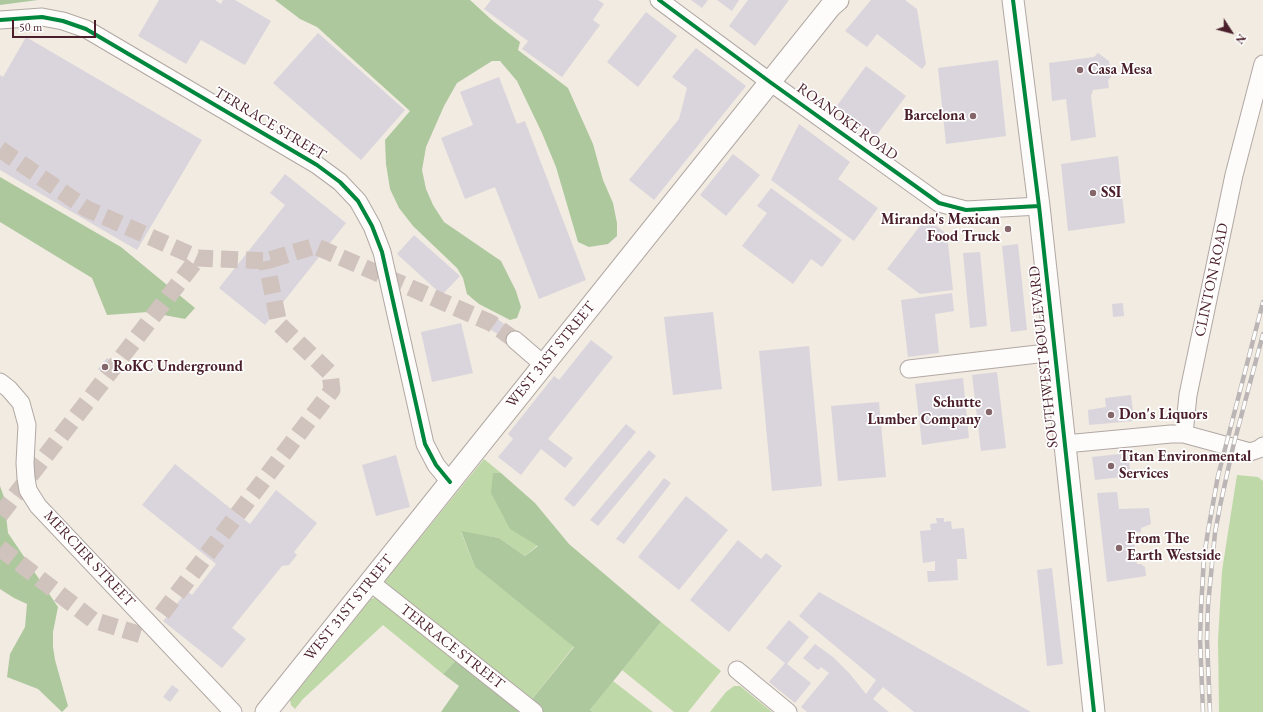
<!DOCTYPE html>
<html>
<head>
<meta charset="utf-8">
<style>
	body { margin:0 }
	#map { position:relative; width:1263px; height:712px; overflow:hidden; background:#f1ebe1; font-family:"EB Garamond",serif }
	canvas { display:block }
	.north { position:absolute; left:1211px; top:12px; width:40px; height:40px; -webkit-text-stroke:3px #fff; paint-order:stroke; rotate:126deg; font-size:11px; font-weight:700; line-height:16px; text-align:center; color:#4a1f2b }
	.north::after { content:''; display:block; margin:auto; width:14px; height:18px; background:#4a1f2b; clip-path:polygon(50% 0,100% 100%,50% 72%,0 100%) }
	.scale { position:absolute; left:12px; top:20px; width:84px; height:18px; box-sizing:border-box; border:2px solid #4a1f2b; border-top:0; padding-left:5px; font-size:12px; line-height:14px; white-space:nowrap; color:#4a1f2b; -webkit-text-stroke:3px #fff; paint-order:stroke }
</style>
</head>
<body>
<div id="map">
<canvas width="1263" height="712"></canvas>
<div class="north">N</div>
<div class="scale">50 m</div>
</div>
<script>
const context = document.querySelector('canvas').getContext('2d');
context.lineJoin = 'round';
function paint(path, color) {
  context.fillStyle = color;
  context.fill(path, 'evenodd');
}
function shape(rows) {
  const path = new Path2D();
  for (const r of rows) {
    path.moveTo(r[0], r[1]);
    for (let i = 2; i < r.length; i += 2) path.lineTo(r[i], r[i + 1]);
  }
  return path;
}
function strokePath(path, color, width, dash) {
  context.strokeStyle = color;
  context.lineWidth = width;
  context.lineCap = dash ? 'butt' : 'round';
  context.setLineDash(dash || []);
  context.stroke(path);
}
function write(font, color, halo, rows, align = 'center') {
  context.font = font + ' "EB Garamond",serif';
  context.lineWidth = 3.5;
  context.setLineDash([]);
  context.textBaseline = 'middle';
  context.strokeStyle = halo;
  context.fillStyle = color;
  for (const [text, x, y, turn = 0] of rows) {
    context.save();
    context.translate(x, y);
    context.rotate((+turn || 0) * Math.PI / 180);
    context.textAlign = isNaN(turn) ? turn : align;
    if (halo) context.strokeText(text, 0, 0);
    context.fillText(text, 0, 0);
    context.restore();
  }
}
paint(shape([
	[484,459,501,473,493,474,538,545,525,556,499,538,461,532,475,567,574,646,529,703,386,588,385,581],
	[1237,475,1258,477,1263,481,1263,712,1219,712,1218,640,1222,571],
	[376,597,458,658,443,674,383,625,303,699,295,709,291,705,290,700,371,599],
	[661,622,721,671,688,712,674,712,622,670],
	[613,681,653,712,593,712,590,710],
	[734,686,740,686,772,712,710,712,726,692]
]), '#bfd8a7');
paint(shape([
	[0,0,38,0,0,5],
	[275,0,470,0,493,21,520,42,518,50,568,88,593,144,603,180,613,203,617,223,617,236,608,244,589,247,578,242,556,167,542,133,517,81,500,61,492,61,457,83,444,106,426,147,422,170,426,189,433,205,444,222,501,261,516,291,521,307,517,318,510,320,479,304,467,294,463,278,457,268,413,226,399,208,390,189,386,164,385,140,410,111,317,27,300,19],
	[0,177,121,247,195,308,185,319,148,312,107,315,92,278,0,222],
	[493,473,501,473,535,503,569,544,661,622,590,710,593,712,441,712,459,686,443,674,458,658,529,703,574,647,475,567,461,531,499,538,525,556,538,546,510,529,491,493],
	[0,486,4,497,8,533,58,607,53,632,53,647,55,660,68,706,62,712,38,689,7,677,10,654,25,627,27,604,14,598,0,589]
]), '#aec89e');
paint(shape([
	[159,0,215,0,221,4,223,0,235,0,271,21,245,65,201,40,186,64,138,36],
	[491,0,598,0,604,4,593,20,600,25,562,77,522,49,528,41,484,9],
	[691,0,708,0,702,8],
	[717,0,739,0,732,11],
	[748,0,789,0,755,46,729,26],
	[871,0,905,0,917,9,926,64,922,69,877,34,867,47,845,31],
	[646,12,677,36,638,87,607,62],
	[318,33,405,110,361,160,273,83],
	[26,37,202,140,137,250,0,170,0,75,3,77],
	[696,48,746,86,654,200,629,180,679,119,687,88,672,77],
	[1098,53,1109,61,1111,77,1108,80,1109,88,1093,90,1091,96,1096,137,1071,141,1066,99,1052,101,1049,63,1094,57],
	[998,60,1006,136,946,144,938,68],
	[866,66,906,96,876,136,836,107],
	[499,77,517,124,525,121,586,280,539,299,495,187,465,199,441,138,473,125,460,92],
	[799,124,850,162,838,179,878,208,854,241,771,180],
	[733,154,760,175,726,216,700,195],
	[1118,156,1125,223,1068,231,1061,164],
	[285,174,346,223,265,325,219,288,285,205,270,193],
	[771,188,842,240,822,267,811,259,793,284,742,246,767,213,757,206],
	[926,218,947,234,953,290,920,294,887,269],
	[414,235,460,276,442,295,397,254],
	[1018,244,1027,330,1011,332,1002,246],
	[980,252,987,326,970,328,963,253],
	[952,293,954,311,935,314,939,353,908,357,901,300],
	[1123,303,1124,316,1113,317,1112,304],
	[713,312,722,389,673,395,664,317],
	[490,313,518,335,511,345,496,333,484,326],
	[461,323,473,373,432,382,421,332],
	[591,340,613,357,548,439,573,458,565,468,541,449,521,475,498,457,513,439,508,434,554,376,559,380],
	[809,346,822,486,772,491,759,351],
	[107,358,111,361,102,372,98,369],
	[997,372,1006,448,981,451,972,375],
	[963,378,969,438,922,445,915,384],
	[1131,395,1134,421,1089,425,1088,410,1106,407,1105,398],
	[879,402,886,477,838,481,831,406],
	[626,424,636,432,574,507,564,499],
	[649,450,656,456,598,526,590,520],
	[1128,453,1131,476,1095,480,1092,457],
	[396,455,410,507,376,516,362,465],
	[175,464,250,524,276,490,317,523,294,552,297,555,289,565,282,566,232,628,246,639,222,668,163,621,187,591,192,595,216,564,142,505],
	[664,478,671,483,624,544,616,539],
	[1117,492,1119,509,1149,508,1151,524,1141,528,1141,532,1133,533,1137,564,1141,564,1145,567,1146,576,1107,582,1097,493],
	[686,496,728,530,679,590,638,557],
	[936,518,944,518,944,522,951,521,952,529,964,528,967,559,957,559,958,580,928,582,927,571,935,571,935,561,923,563,920,531,931,530,930,524,937,523],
	[738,540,761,559,766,553,782,566,729,632,690,600],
	[1052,568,1063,664,1047,666,1037,570],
	[819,592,1031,712,914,712,883,687,873,699,889,712,807,712,801,707,829,673,821,667,818,670,803,658,815,644,833,657,850,674,866,694,876,680,799,616],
	[789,620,809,637,787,664,811,683,795,703,769,682,785,663,766,648],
	[172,685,179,690,170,702,163,697]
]), '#dad5dc');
strokePath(shape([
	[0,149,87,209,198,258,266,261,315,246,491,323,515,340],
	[0,515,198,258],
	[0,548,93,620,145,636,332,390,330,373,279,324,266,261]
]), '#d0c2bd', 17, [17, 8]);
const minor = shape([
	[659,0,770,82,939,203,966,210,1039,206],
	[0,20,42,17,63,21,86,29,317,165,340,182,358,201,372,226,382,252,425,444,436,465,450,482],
	[515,340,544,365],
	[909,369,1055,352],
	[0,382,9,389,21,403,27,425,25,463,26,478,28,490,38,506,233,712],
	[1184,434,1188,395,1234,175,1263,64],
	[1065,444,1171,434,1184,434,1250,452,1259,449,1263,446],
	[370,582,534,712],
	[737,670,788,712]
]);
const major = shape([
	[1013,0,1039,206,1094,712],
	[266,712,770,82,831,6,838,0]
]);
strokePath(minor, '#b1a8a4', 19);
strokePath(major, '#b1a8a4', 23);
strokePath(minor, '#fdfcfa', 17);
strokePath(major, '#fdfcfa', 21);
const rail = shape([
	[1203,712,1200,639,1201,609,1204,557,1208,531,1218,476,1263,302],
	[1210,712,1207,640,1208,605,1215,533,1220,506,1233,447,1263,334]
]);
strokePath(rail, '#bbb5b5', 4.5);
strokePath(rail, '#fff', 3, [9]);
strokePath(shape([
	[659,0,770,82,939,203,966,210,1039,206],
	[1013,0,1039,206,1094,712],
	[0,20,42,17,63,21,86,29,317,165,340,182,358,201,372,226,382,252,425,444,436,465,450,482]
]), '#00873e', 4);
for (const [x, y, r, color] of [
	[1080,70,4,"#84666b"],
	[973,116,4,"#84666b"],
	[1093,193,4,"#84666b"],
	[1008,229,4,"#84666b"],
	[105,367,4,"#84666b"],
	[989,412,4,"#84666b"],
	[1111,415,4,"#84666b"],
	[1111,466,4,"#84666b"],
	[1119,548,4,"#84666b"]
]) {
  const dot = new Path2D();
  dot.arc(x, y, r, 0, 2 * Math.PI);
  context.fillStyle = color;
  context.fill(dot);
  strokePath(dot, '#fff', 1.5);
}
write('bold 15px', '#4a1f2b', '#fff', [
	["Casa Mesa",1088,70],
	["Barcelona",965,116,"right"],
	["SSI",1101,193],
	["Miranda's Mexican",1000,220,"right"],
	["Food Truck",1000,237,"right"],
	["RoKC Underground",113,367],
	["Schutte",981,403,"right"],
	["Lumber Company",981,420,"right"],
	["Don's Liquors",1119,415],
	["Titan Environmental",1119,457],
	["Services",1119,474],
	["From The",1127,539],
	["Earth Westside",1127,556]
], 'left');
write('15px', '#4a1f2b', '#fff', [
	["ROANOKE ROAD",847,122,36],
	["TERRACE STREET",270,124,31],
	["CLINTON ROAD",1212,280,-78],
	["WEST 31ST STREET",551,355,-51],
	["SOUTHWEST BOULEVARD",1044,357,-96],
	["MERCIER STREET",89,559,47],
	["WEST 31ST STREET",349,608,-51],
	["TERRACE STREET",452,647,38]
]);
</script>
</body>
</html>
